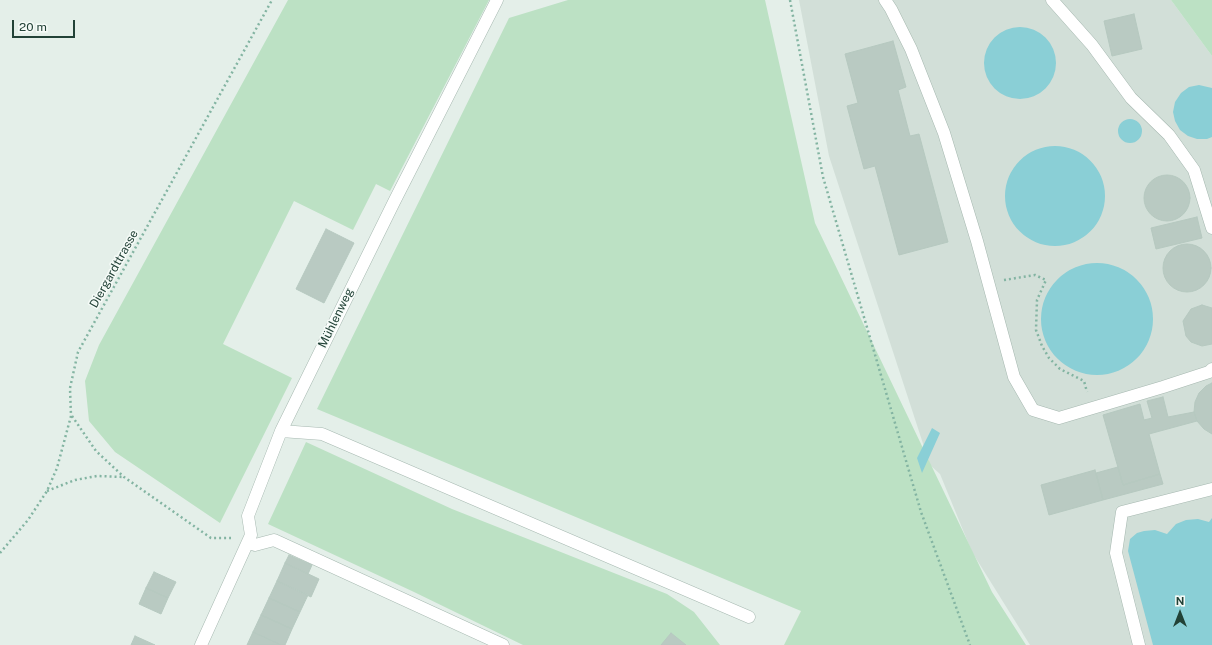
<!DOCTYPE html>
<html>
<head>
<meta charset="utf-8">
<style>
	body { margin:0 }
	#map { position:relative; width:1212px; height:645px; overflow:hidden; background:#e4efe9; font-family:"Public Sans",sans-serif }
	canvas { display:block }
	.north { position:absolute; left:1160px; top:593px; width:40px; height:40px; -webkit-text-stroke:3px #f6fbf8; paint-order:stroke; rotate:0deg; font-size:11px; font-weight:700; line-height:16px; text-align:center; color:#224237 }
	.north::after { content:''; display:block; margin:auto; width:14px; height:18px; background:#224237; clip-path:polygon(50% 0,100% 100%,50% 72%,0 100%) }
	.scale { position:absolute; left:12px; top:20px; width:63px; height:18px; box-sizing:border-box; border:2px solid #224237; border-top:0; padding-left:5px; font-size:12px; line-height:14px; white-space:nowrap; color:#224237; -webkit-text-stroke:3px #f6fbf8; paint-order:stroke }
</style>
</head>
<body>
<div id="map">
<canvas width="1212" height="645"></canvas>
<div class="north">N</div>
<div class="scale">20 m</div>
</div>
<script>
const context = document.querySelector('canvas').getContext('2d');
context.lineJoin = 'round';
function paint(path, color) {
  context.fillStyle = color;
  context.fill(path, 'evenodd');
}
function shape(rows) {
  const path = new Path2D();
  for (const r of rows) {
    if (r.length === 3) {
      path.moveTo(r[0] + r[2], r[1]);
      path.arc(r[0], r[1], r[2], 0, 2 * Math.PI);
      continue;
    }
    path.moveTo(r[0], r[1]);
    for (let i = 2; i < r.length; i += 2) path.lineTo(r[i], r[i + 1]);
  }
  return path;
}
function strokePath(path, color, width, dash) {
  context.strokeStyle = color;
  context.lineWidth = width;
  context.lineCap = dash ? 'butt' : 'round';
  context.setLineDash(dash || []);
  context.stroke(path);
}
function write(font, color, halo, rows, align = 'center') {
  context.font = font + ' "Public Sans",sans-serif';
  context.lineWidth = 3;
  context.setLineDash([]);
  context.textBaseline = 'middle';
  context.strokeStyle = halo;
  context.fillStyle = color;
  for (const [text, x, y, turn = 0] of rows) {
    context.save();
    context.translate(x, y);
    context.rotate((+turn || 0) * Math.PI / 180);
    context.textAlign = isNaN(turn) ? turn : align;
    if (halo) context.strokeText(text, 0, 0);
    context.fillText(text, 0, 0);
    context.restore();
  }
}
paint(shape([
	[799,0,1171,0,1212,56,1212,645,1030,645,972,552,940,474,930,465,829,156]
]), '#d2dfd8');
paint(shape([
	[288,0,489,0,390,191,376,184,353,230,294,201,223,344,292,378,220,523,115,452,89,421,85,381,99,345],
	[568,0,765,0,815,223,992,592,1026,645,784,645,801,611,317,409,509,18],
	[1171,0,1212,0,1212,56],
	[306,442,452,509,667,594,694,612,720,645,523,645,414,592,268,524]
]), '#bce1c4');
paint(shape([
	[1020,63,36],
	[1199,85,1212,88,1212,137,1207,139,1197,139,1188,136,1180,130,1175,121,1173,112,1175,102,1181,93,1189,87],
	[1130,131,12],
	[1055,196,50],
	[1097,319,56],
	[932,428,940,433,922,473,917,458],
	[1212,518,1212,645,1153,645,1128,551,1130,539,1137,533,1144,531,1155,530,1167,534,1176,524,1186,520,1198,519,1209,522]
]), '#8acfd6');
const building = shape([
	[1134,14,1142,49,1112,56,1104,21,1134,14],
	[893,41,906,87,898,90,910,136,919,134,948,242,899,255,875,166,864,169,847,106,858,103,845,54,893,41],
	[1167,198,23],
	[1197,217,1202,238,1156,249,1151,228,1197,217],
	[326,229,354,243,324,303,296,289,326,229],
	[1187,268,24],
	[1202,305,1212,308,1212,344,1202,346,1191,342,1186,336,1183,321,1191,309,1202,305],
	[1212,383,1212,434,1204,429,1197,421,1194,412,1195,402,1199,393,1206,386,1212,383],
	[1163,397,1168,417,1194,412,1197,421,1149,434,1160,474,1123,485,1103,415,1140,404,1144,420,1152,418,1147,401,1163,397],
	[1118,467,1123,485,1160,474,1163,484,1103,500,1096,473,1118,467],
	[1095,470,1103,500,1049,515,1041,485,1095,470],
	[289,555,312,565,308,574,285,563,289,555],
	[285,563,319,579,311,597,277,581,285,563],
	[154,572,176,582,168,598,146,588,154,572],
	[277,581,308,595,300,612,269,598,277,581],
	[146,588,168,598,161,614,139,604,146,588],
	[269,598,300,612,292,629,261,615,269,598],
	[261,615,292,629,285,645,281,645,253,632,261,615],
	[253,632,281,645,247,645,253,632],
	[671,633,686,645,661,645,671,633],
	[135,636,155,645,131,645,135,636]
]);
paint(building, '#b9cac2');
strokePath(building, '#b6c9c0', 1);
const minor = shape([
	[885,0,891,9,911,49,944,133,977,241,1014,377,1033,410,1059,418,1163,387,1209,372,1212,369],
	[1052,0,1092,45,1131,98,1169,135,1194,170,1212,228],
	[281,431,322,434,749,617],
	[248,542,255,545,274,540,503,645],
	[201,645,251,535,248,516,281,431,394,202,497,0],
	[1139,645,1116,553,1122,512,1212,489]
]);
strokePath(minor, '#a6b8b0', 13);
strokePath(shape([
	[790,0,823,177,921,512,970,645],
	[1004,280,1035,275,1046,280,1037,300,1036,330,1042,346,1049,358,1060,369,1084,381,1087,392],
	[72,416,96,451,124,477,211,538,231,538],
	[47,491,75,480,97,476,123,477],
	[0,553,28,520,47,491,57,468,71,416,70,388,78,352,272,0]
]), '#83b4a2', 2.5, [2, 3]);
strokePath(minor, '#fff', 12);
write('12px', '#224237', '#f6fbf8', [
	["Diergardttrasse",114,269,-61],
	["Mühlenweg",336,318,-64]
]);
</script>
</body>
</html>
